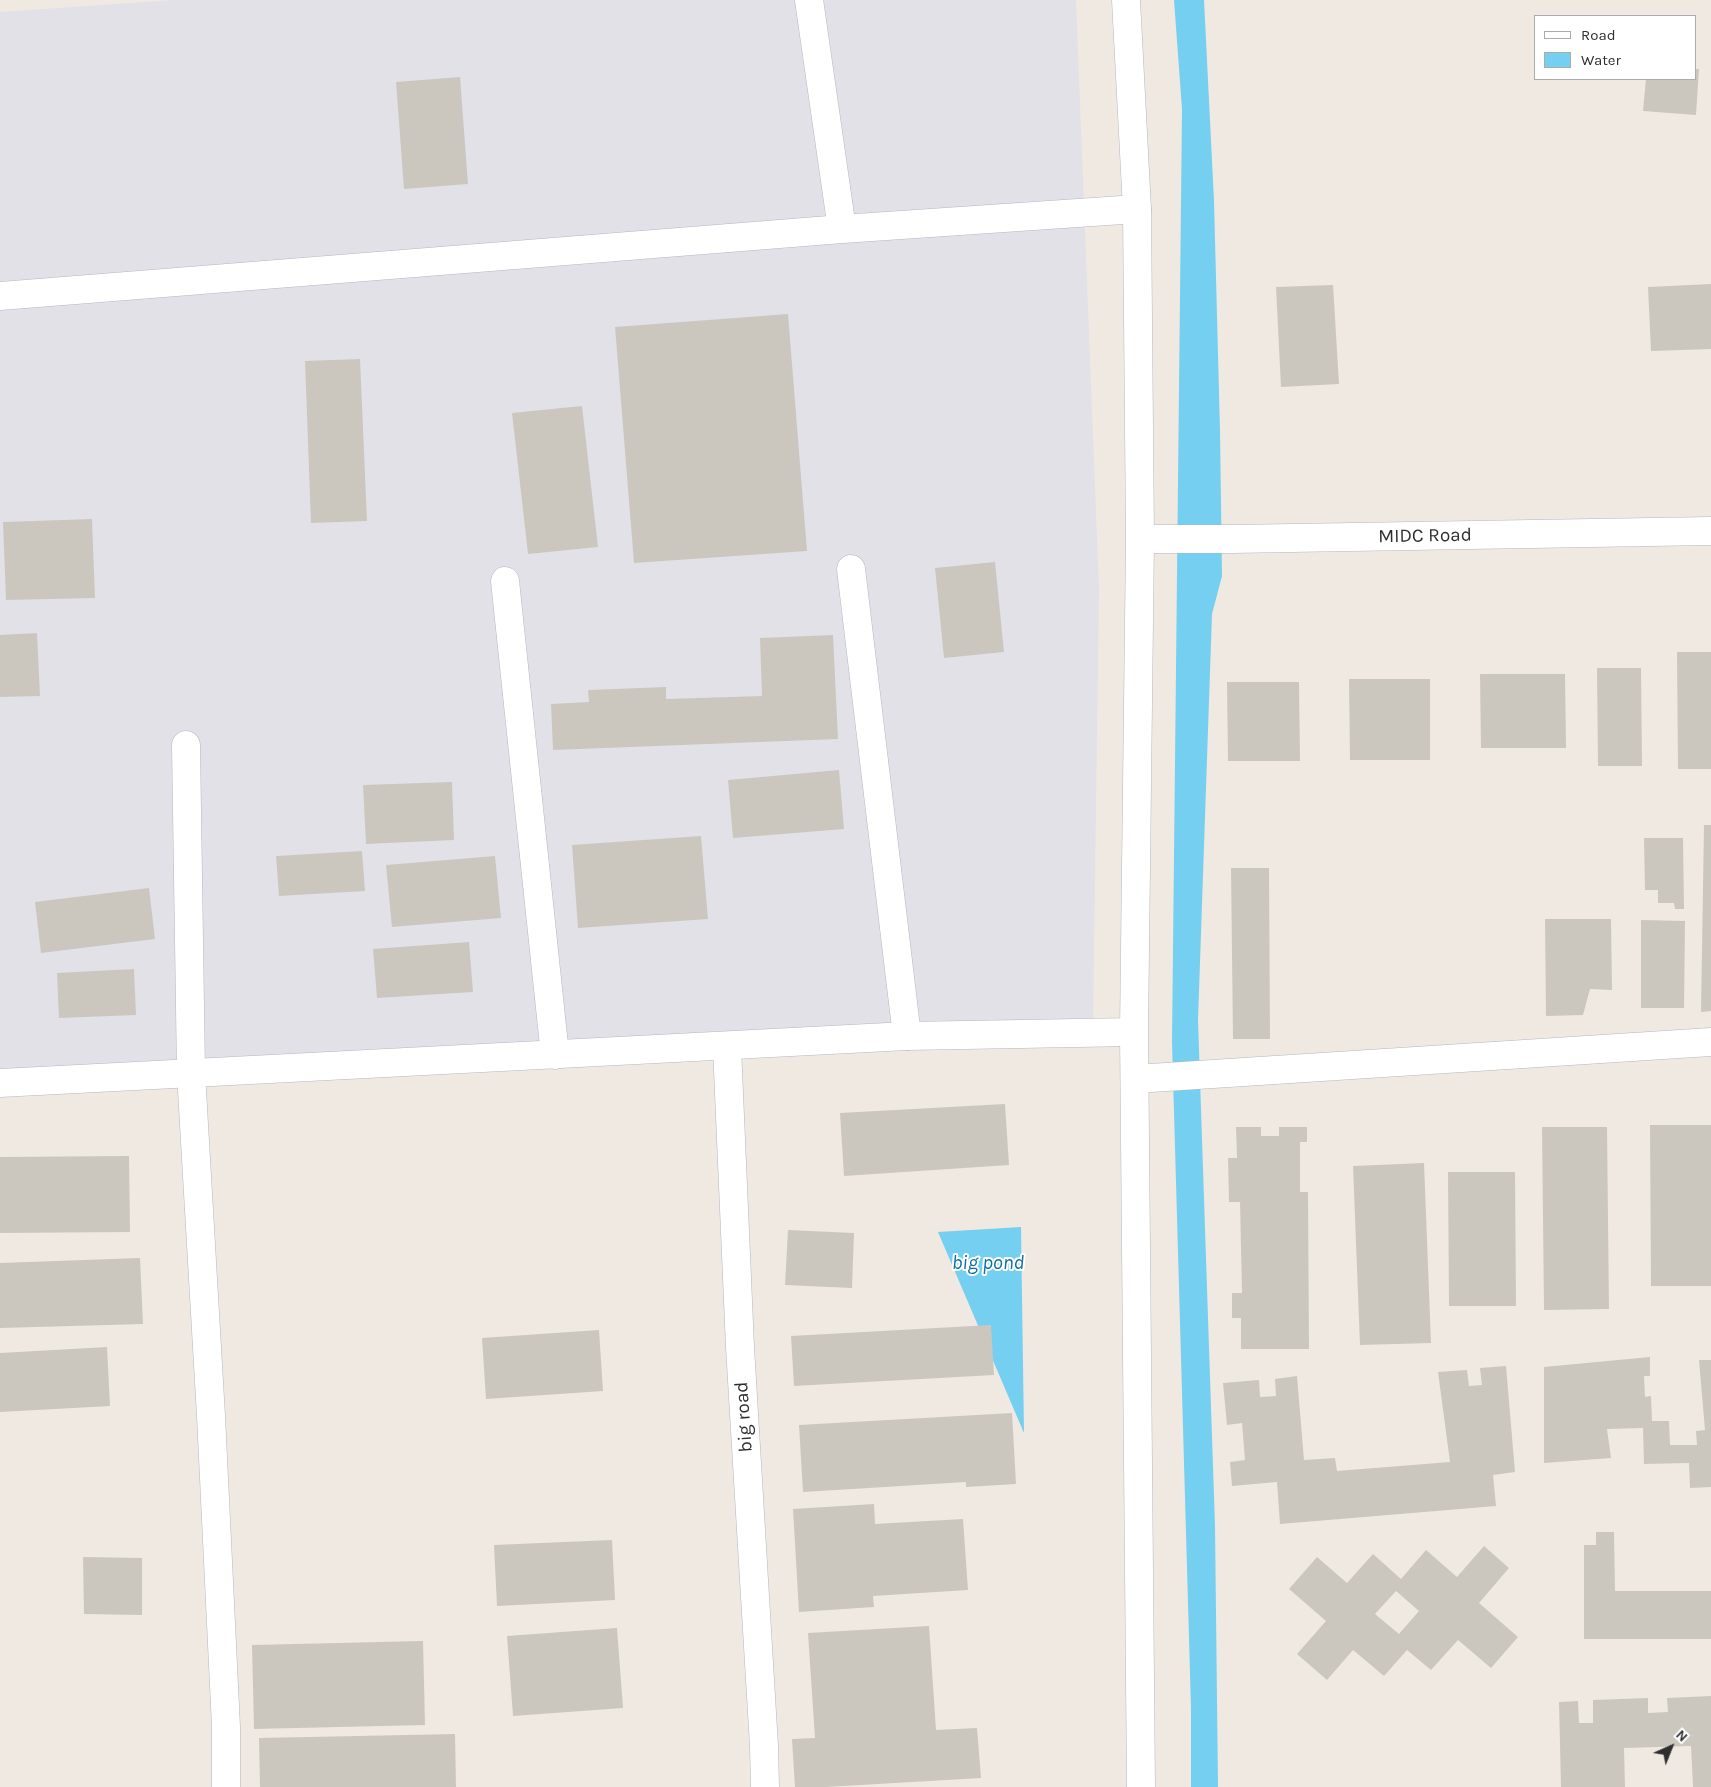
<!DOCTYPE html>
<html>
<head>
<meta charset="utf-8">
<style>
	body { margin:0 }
	#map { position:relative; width:1711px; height:1787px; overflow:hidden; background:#efe9e1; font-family:Karla,sans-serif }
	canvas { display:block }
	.legend { position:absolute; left:1534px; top:15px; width:162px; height:65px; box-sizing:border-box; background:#fff; border:1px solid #ababab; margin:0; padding:6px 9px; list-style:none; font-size:15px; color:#2e2e2e }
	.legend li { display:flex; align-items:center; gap:10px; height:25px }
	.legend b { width:25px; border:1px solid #ababab }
	.north { position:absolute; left:1646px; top:1722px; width:50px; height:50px; -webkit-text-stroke:4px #fff; paint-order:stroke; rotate:44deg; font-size:14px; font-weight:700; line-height:20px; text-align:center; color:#2e2e2e }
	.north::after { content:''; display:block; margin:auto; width:18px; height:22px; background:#2e2e2e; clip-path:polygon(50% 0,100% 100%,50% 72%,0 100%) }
</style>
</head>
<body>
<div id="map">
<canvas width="1711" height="1787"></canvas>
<ul class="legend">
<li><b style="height:6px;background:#fff"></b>Road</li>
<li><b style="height:14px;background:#75cff0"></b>Water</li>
</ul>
<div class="north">N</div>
</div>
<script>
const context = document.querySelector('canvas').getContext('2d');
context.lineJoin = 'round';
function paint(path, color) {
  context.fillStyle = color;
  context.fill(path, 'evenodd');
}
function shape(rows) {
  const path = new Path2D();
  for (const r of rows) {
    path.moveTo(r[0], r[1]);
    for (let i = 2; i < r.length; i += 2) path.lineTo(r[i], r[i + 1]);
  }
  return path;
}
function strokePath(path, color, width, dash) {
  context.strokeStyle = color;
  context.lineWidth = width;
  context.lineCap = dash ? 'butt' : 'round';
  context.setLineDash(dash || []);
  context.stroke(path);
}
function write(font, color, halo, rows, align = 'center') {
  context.font = font + ' Karla,sans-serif';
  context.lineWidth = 4;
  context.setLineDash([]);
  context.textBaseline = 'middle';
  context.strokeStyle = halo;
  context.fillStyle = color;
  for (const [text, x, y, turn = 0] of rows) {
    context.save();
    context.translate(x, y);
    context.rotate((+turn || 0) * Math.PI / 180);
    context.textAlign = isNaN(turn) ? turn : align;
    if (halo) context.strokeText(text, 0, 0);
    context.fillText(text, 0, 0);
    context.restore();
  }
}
paint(shape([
	[174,0,1076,0,1099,589,1093,1024,0,1073,0,12]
]), '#e3e1e8');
paint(shape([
	[1174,0,1204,0,1214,201,1220,431,1222,576,1212,614,1198,1020,1215,1526,1218,1787,1191,1787,1191,1708,1172,1042,1182,109],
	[1021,1227,1024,1433,938,1232]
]), '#75cff0');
paint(shape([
	[1695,69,1699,69,1696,115,1643,111,1646,79,1695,79],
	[460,77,468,184,404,189,396,82],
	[1711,284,1711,349,1651,351,1648,287],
	[1333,285,1339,384,1281,387,1276,287],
	[788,314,807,551,634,563,615,327],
	[360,359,367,521,311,523,305,361],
	[582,406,598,547,528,554,512,413],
	[92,519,95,598,6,600,3,522],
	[995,562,1004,652,944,658,935,568],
	[37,633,40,696,0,697,0,635],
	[833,635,838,739,553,750,551,704,589,702,588,690,666,687,666,699,762,696,760,638],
	[1677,652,1711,652,1711,769,1678,769],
	[1597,668,1641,668,1642,766,1598,766],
	[1480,674,1565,674,1566,748,1481,748],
	[1349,679,1430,679,1430,760,1350,760],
	[1227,682,1299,682,1300,761,1228,761],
	[839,770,844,829,733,838,728,780],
	[452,782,454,840,366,844,363,785],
	[1704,825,1711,825,1711,1011,1701,1012],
	[701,836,708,919,578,928,572,845],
	[1644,838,1683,838,1684,909,1675,909,1674,903,1658,903,1658,890,1645,890],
	[362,851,365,891,279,896,276,856],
	[495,856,501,918,392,927,386,865],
	[1231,868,1269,868,1270,1039,1233,1039],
	[149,888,155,939,41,953,35,902],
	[1545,919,1611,919,1612,990,1590,989,1583,1015,1546,1016],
	[1641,920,1685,921,1684,1008,1641,1008],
	[469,942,473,992,377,998,373,949],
	[134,969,136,1015,59,1018,57,973],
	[1005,1104,1009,1165,844,1176,840,1113],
	[1650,1125,1711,1125,1711,1286,1651,1286],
	[1236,1127,1261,1127,1261,1136,1279,1136,1279,1127,1307,1127,1307,1142,1300,1142,1300,1192,1308,1192,1309,1349,1241,1349,1241,1318,1232,1318,1232,1293,1242,1293,1240,1202,1229,1202,1228,1158,1237,1158],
	[1542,1127,1607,1127,1609,1309,1544,1310],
	[129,1156,130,1232,0,1233,0,1157],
	[1424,1163,1431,1343,1360,1345,1353,1166],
	[1448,1172,1515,1172,1516,1306,1449,1306],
	[788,1230,854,1233,852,1288,785,1285],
	[140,1258,143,1324,0,1328,0,1263],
	[991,1325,994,1375,794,1386,791,1336],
	[599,1330,603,1391,486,1399,482,1338],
	[107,1347,110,1406,0,1412,0,1353],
	[1650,1357,1650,1376,1644,1376,1645,1397,1651,1396,1652,1421,1669,1421,1670,1445,1697,1445,1696,1431,1705,1430,1699,1360,1711,1360,1711,1487,1690,1488,1689,1463,1644,1464,1643,1428,1607,1429,1611,1458,1544,1463,1544,1367],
	[1506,1366,1515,1472,1493,1475,1496,1506,1280,1524,1277,1482,1232,1486,1230,1462,1245,1460,1242,1423,1227,1425,1223,1383,1259,1380,1260,1397,1276,1396,1275,1379,1297,1376,1304,1460,1335,1458,1337,1471,1450,1462,1438,1372,1467,1370,1469,1386,1482,1385,1480,1368],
	[1012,1413,1016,1484,966,1487,966,1482,803,1492,799,1425],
	[874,1504,875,1524,963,1519,968,1590,873,1596,874,1607,799,1612,793,1509],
	[1596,1532,1614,1532,1615,1591,1711,1591,1711,1639,1584,1639,1584,1545,1596,1545],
	[612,1540,615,1600,497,1606,494,1545],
	[1484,1546,1509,1568,1479,1603,1518,1637,1491,1668,1458,1640,1431,1670,1407,1650,1384,1676,1353,1650,1327,1680,1297,1654,1326,1621,1289,1589,1317,1557,1347,1583,1373,1554,1401,1579,1426,1550,1457,1577],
	[1396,1591,1419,1611,1399,1634,1375,1614],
	[83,1557,142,1558,142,1615,84,1614],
	[929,1626,936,1730,977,1728,981,1778,826,1787,795,1787,792,1739,815,1738,808,1633],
	[617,1628,623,1708,513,1716,507,1636],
	[423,1641,425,1725,254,1729,252,1645],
	[1711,1696,1711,1787,1693,1787,1691,1746,1624,1748,1625,1787,1561,1787,1559,1702,1578,1701,1579,1723,1593,1723,1593,1700,1648,1698,1648,1713,1668,1712,1667,1698],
	[455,1734,456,1787,260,1787,259,1738]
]), '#cbc7bf');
const street = shape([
	[809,0,842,229],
	[0,296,842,229,1137,209],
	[851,569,907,1036],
	[505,581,555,1055],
	[186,745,191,1073,211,1416,226,1727,226,1787],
	[727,1047,740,1347,764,1746,765,1787],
	[1135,1079,1711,1042]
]);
const secondary = shape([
	[1126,0,1137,209,1140,539,1134,1032,1141,1787],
	[1140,539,1232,539,1711,531],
	[0,1083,907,1036,1134,1032]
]);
strokePath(street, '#b4b7c1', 29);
strokePath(secondary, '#b4b7c1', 29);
strokePath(street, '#fff', 28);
strokePath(secondary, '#fff', 28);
write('19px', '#2e2e2e', '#fff', [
	["MIDC Road",1425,536,-1],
	["big road",744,1417,-94]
]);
write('italic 20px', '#0d6fa3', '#fff', [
	["big pond",988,1263]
]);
</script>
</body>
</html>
